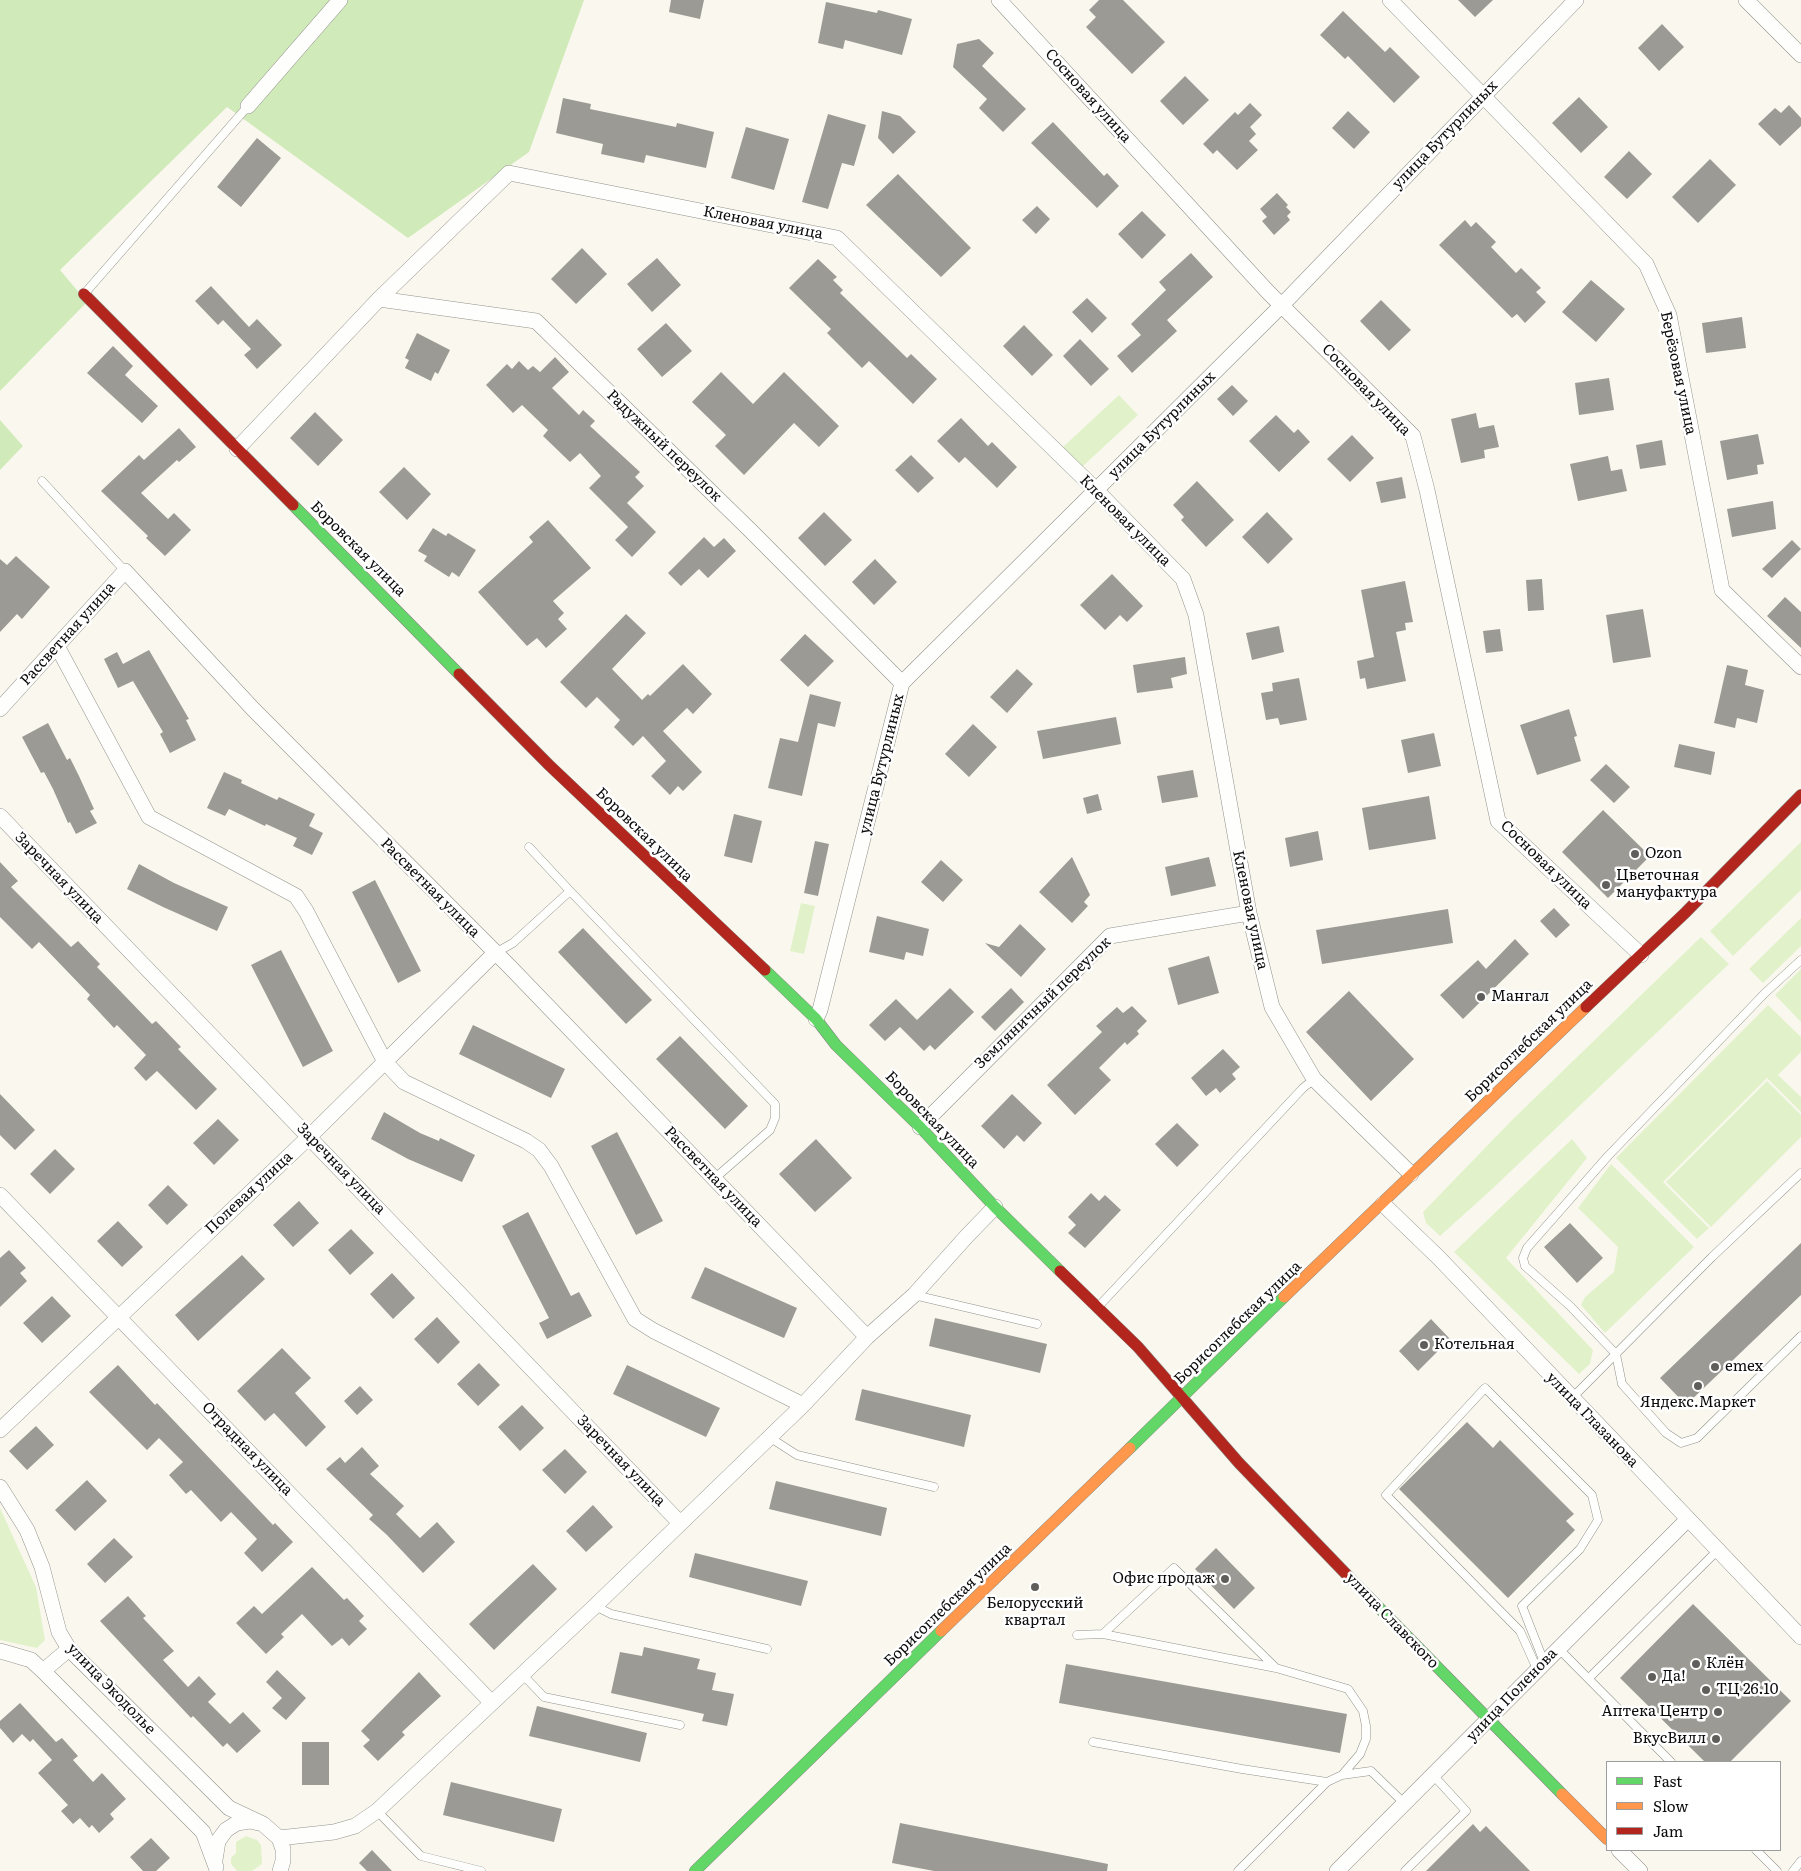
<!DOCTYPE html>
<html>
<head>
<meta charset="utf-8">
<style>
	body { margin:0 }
	#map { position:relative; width:1801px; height:1871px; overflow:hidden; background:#faf8ee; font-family:Literata,serif }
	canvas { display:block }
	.legend { position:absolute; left:1606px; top:1761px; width:175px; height:90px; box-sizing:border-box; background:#fff; border:1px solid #9d9d9d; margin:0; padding:6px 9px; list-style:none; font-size:15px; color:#0b0b0b }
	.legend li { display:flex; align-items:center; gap:10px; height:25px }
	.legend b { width:25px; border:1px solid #9d9d9d }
</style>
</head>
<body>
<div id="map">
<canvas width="1801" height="1871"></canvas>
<ul class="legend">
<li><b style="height:6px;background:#63d668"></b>Fast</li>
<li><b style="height:6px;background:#ff974d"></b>Slow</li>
<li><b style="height:6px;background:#b3261e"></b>Jam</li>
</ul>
</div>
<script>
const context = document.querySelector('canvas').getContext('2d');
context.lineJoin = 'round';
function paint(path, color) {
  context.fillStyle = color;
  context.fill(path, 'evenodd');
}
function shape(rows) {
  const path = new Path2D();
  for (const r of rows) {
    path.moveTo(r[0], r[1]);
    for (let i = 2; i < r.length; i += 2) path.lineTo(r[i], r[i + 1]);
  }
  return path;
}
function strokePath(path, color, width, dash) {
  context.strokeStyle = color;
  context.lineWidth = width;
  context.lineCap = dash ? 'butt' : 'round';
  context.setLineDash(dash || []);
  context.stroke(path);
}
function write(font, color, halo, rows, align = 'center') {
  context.font = font + ' Literata,serif';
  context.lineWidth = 5;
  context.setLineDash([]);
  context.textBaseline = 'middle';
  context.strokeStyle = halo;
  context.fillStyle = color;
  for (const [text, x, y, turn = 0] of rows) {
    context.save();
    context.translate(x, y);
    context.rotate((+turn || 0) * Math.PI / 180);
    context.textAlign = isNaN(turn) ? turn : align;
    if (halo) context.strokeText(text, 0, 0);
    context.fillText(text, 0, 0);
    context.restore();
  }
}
paint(shape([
	[1119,395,1138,415,1082,467,1063,447],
	[1801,842,1801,890,1733,956,1710,931],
	[801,903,815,906,804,954,790,951],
	[1801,918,1801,946,1763,983,1749,969],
	[1701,937,1729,964,1490,1191,1440,1236,1426,1223,1423,1212,1512,1120],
	[1801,969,1801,1022,1775,995],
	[1768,1005,1801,1037,1801,1052,1778,1075,1801,1097,1801,1112,1767,1078,1663,1182,1709,1228,1697,1239,1616,1158],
	[1767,1081,1801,1115,1801,1137,1711,1227,1666,1182],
	[1572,1139,1587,1158,1506,1258,1593,1350,1590,1364,1579,1374,1454,1252],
	[1611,1164,1694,1247,1605,1333,1581,1305,1585,1297,1614,1272,1618,1247,1578,1208],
	[0,1508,36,1587,45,1640,37,1648,0,1640],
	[246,1836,257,1840,261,1845,262,1864,252,1871,237,1871,231,1864,231,1858,236,1853,236,1842]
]), '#e1f2cb');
paint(shape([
	[0,0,584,0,529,152,408,238,227,107,60,270,87,302,0,391],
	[0,420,23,446,0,470]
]), '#d0eab9');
paint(shape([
	[671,0,704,0,700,19,669,12],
	[1099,0,1123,0,1165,42,1132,74,1086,27,1096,17,1089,10],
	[1458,0,1493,0,1475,17],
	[826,2,877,13,878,10,912,19,902,55,845,40,843,49,818,43],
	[1343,11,1385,52,1390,47,1420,77,1394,103,1348,56,1345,59,1320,35],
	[1662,24,1684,47,1659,71,1638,48],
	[979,39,994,53,982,66,1026,109,1003,132,979,108,987,99,953,67,957,44],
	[1185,76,1209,100,1183,125,1160,101],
	[1579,97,1608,127,1581,153,1552,123],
	[563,98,591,104,590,109,676,127,677,123,714,132,706,168,646,155,644,163,601,154,603,144,556,133],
	[1250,103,1262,115,1250,127,1256,134,1249,141,1258,150,1237,170,1217,150,1213,154,1203,144,1235,112,1238,115],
	[1789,105,1801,118,1801,126,1780,146,1758,124,1775,108,1781,113],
	[882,111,900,116,916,132,893,154,878,138],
	[1348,111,1370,132,1354,149,1332,128],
	[828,114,866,125,854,166,842,163,828,209,802,202],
	[1053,122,1104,176,1107,173,1119,186,1097,208,1031,143],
	[746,127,789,139,774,190,731,178],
	[257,138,281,158,241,207,217,187],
	[1629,151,1652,174,1627,199,1604,177],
	[1710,159,1736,185,1698,223,1672,197],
	[898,174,971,248,941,277,866,205],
	[1277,193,1288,205,1286,207,1291,212,1287,216,1290,220,1274,235,1262,221,1267,217,1260,209],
	[1037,206,1050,219,1036,234,1022,220],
	[1142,211,1166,235,1142,259,1118,234],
	[1465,220,1471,227,1476,222,1496,242,1491,247,1516,273,1521,268,1541,288,1536,292,1546,302,1525,323,1517,314,1512,318,1439,245],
	[582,248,607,274,576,304,551,279],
	[1191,253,1213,277,1167,320,1177,331,1132,373,1117,356,1141,335,1131,324,1166,290,1159,282],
	[657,258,681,285,652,312,627,284],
	[818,259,837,277,833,280,843,290,840,293,907,358,911,354,937,379,913,404,869,361,862,368,827,333,831,329,789,288],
	[1591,280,1625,309,1596,342,1562,312],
	[211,286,249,327,257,319,282,345,257,369,244,355,251,349,223,320,218,325,195,301],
	[1087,298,1107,318,1092,333,1072,312],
	[1381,300,1411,330,1389,351,1360,321],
	[1742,317,1746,348,1706,353,1702,323],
	[666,323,692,351,662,377,637,349],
	[1024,325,1053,355,1032,376,1003,346],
	[417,333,450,350,438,374,435,372,431,381,405,368,409,360,405,358],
	[1080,339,1109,369,1091,386,1063,356],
	[113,346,133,366,125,375,158,406,142,423,87,373],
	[555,357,569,372,552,388,579,415,583,410,595,421,590,426,640,472,635,477,644,486,627,503,656,532,632,557,615,540,628,527,589,488,601,476,580,453,570,462,543,436,548,430,522,405,513,413,486,385,507,364,512,369,519,361,528,370,533,366,540,372],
	[721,372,753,404,784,372,839,426,819,447,794,423,744,475,715,446,726,435,692,402],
	[1609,378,1614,410,1579,415,1575,383],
	[1232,385,1248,401,1233,416,1217,399],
	[315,412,343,440,318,466,290,438],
	[1476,413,1479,428,1494,425,1499,447,1484,450,1485,458,1461,463,1451,419],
	[1276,415,1294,433,1298,429,1310,442,1279,472,1249,441],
	[961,418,988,446,992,442,1017,467,997,488,965,457,959,463,937,441],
	[179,428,196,447,179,462,177,460,141,493,168,519,174,513,191,530,165,556,146,538,148,536,101,491,139,455,144,460],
	[1758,434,1764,464,1757,465,1758,474,1727,480,1720,441],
	[1352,435,1374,458,1350,482,1327,459],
	[1662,440,1666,465,1640,469,1636,445],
	[911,455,934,478,918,493,895,470],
	[1608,456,1611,471,1622,469,1627,491,1578,501,1570,464],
	[404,467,431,494,407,520,379,492],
	[1402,477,1406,498,1381,503,1376,482],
	[1197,481,1234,520,1206,547,1181,520,1184,517,1173,505],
	[1773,501,1776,529,1732,537,1727,509],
	[824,512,852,540,825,566,798,538],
	[1267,512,1293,539,1268,564,1242,537],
	[548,520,591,568,553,601,564,613,558,619,567,629,546,648,537,638,527,646,478,592,533,542,529,537],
	[433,528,446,536,448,533,476,550,459,577,452,572,449,577,424,561,427,556,418,551],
	[704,537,714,547,724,538,736,551,708,578,699,569,681,586,668,573],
	[1792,540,1801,549,1772,578,1762,569],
	[16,556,50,587,22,619,17,614,0,632,0,559,7,565],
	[875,559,897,582,874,605,852,582],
	[1112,574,1143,606,1127,622,1120,615,1105,630,1080,605],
	[1542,579,1544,610,1528,611,1526,580],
	[1405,581,1413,622,1405,623,1406,630,1396,632,1406,681,1367,689,1365,678,1360,679,1357,661,1374,657,1361,590],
	[1785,597,1801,612,1801,648,1767,616],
	[1643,609,1651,657,1613,663,1606,615],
	[626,614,646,633,612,669,642,700,648,694,650,696,683,664,712,694,693,714,687,708,663,731,702,772,683,791,678,786,670,795,651,776,666,761,643,736,633,746,614,727,620,720,597,697,586,708,560,682],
	[1279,626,1284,652,1252,660,1246,633],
	[1500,629,1503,651,1486,653,1483,631],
	[805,634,834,661,808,687,780,660],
	[149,650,189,719,186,720,196,740,170,753,160,734,163,732,133,681,118,688,104,659,117,652,123,664],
	[1185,657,1187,674,1171,678,1173,688,1137,693,1133,665],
	[1727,665,1748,670,1745,685,1764,690,1757,723,1737,718,1735,728,1714,723],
	[1017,669,1033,684,1007,713,990,697],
	[1299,678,1307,720,1280,725,1278,718,1266,720,1261,693,1273,691,1272,683],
	[810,694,841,702,835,727,818,723,802,796,768,788,780,738,798,742],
	[1569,709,1577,736,1574,737,1581,761,1537,775,1520,725],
	[1116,717,1121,744,1043,759,1037,731],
	[48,723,67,760,70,758,79,776,94,809,90,811,97,823,76,834,70,822,68,823,53,789,44,772,41,773,22,737],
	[973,724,997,747,969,777,945,754],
	[1434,733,1441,766,1408,773,1401,740],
	[1679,744,1715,752,1711,775,1674,767],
	[1606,764,1630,787,1614,803,1590,780],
	[1193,770,1198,797,1162,803,1157,776],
	[224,772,242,780,241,783,277,800,279,797,315,814,309,826,323,833,312,855,293,846,297,838,266,824,265,826,229,809,225,816,207,808],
	[1098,794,1102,810,1087,814,1083,798],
	[1429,796,1436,839,1369,850,1362,808],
	[1603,810,1650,856,1608,898,1562,852],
	[734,814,762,821,752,863,724,856],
	[1318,831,1323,860,1290,867,1285,838],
	[815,841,829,844,818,896,804,893],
	[1072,857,1090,895,1084,902,1088,906,1072,923,1039,892],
	[1209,857,1216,886,1171,896,1165,867],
	[941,860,963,880,943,902,921,882],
	[0,862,18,881,11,887,71,947,78,941,100,964,97,967,152,1024,156,1021,181,1047,178,1049,217,1089,196,1110,157,1071,146,1081,134,1068,146,1055,117,1025,114,1028,87,999,90,995,39,942,32,949,0,917],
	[139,864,174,883,228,907,217,931,163,907,127,889],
	[375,880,421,971,398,983,352,892],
	[1554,908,1570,925,1556,938,1540,921],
	[1448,909,1453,943,1322,964,1316,930],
	[877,916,929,929,923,956,906,952,904,960,869,952],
	[1020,924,1046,949,1021,977,985,943,999,947],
	[583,928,652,1000,626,1024,558,952],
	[1515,939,1529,954,1463,1019,1440,995,1478,960,1486,969],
	[281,950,333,1051,303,1067,251,965],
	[1209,956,1219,993,1178,1005,1168,968],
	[950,988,974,1012,935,1050,930,1045,924,1051,900,1027,885,1041,869,1025,896,999,917,1020],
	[1011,988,1024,1002,995,1031,981,1017],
	[1349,991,1414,1059,1371,1101,1306,1032],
	[1132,1006,1147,1021,1137,1031,1139,1034,1127,1045,1125,1042,1099,1068,1111,1080,1075,1115,1047,1085,1102,1032,1096,1026,1117,1007,1123,1013],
	[473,1025,565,1069,551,1098,459,1054],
	[680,1036,748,1106,725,1129,656,1059],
	[1223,1049,1240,1067,1232,1074,1236,1079,1220,1093,1216,1088,1206,1096,1191,1078],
	[0,1094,35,1130,15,1150,0,1135],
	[1012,1094,1042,1123,1024,1142,1017,1135,1004,1149,981,1126],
	[384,1112,420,1133,439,1141,440,1138,475,1155,462,1182,408,1159,371,1139],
	[218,1119,239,1140,214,1165,193,1143],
	[1177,1123,1199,1145,1177,1167,1155,1144],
	[617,1132,663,1221,636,1235,591,1146],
	[816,1139,852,1178,815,1212,779,1174],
	[55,1149,75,1169,50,1194,30,1174],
	[168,1185,188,1205,167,1225,148,1205],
	[1091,1193,1099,1201,1105,1195,1121,1210,1085,1248,1068,1233,1076,1225,1068,1217],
	[299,1201,319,1223,293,1247,273,1225],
	[528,1212,571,1296,579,1292,592,1316,547,1339,539,1323,549,1318,502,1226],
	[118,1221,143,1247,122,1267,97,1241],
	[1570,1223,1603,1258,1577,1283,1544,1247],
	[351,1229,374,1253,350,1275,328,1250],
	[1801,1243,1801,1295,1686,1405,1660,1378],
	[9,1250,26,1268,20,1273,27,1281,0,1307,0,1258],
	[242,1255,265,1279,198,1341,175,1315],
	[705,1267,797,1308,784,1338,691,1298],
	[392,1273,415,1298,393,1319,370,1294],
	[52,1296,71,1316,42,1343,23,1323],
	[437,1317,460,1342,438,1364,414,1339],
	[935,1318,1047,1344,1040,1373,929,1346],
	[1431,1319,1450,1339,1418,1371,1399,1351],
	[282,1348,311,1378,295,1393,326,1427,306,1447,274,1413,265,1421,237,1391],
	[479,1363,500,1385,478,1406,457,1384],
	[118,1365,155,1405,157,1403,273,1525,275,1523,293,1542,262,1572,244,1553,257,1539,231,1512,221,1522,191,1490,186,1494,169,1475,183,1462,159,1438,147,1450,89,1392],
	[627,1365,720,1408,706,1437,613,1394],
	[360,1386,373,1400,357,1415,344,1401],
	[862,1389,971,1415,964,1447,855,1420],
	[522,1405,544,1428,520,1451,498,1427],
	[1467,1422,1493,1448,1500,1440,1574,1514,1566,1521,1575,1530,1508,1598,1399,1489],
	[36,1426,54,1445,27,1470,9,1451],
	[362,1447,379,1466,370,1474,404,1506,396,1514,420,1538,437,1522,455,1542,423,1573,387,1535,369,1519,373,1515,326,1469,340,1457,345,1463],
	[565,1449,587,1472,565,1494,542,1470],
	[87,1480,107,1501,75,1531,55,1510],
	[776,1481,887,1508,881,1536,769,1509],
	[593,1505,613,1527,586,1552,566,1531],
	[114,1538,133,1557,105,1583,87,1564],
	[1216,1548,1255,1588,1234,1609,1195,1569],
	[695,1553,808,1581,801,1606,689,1577],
	[533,1564,557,1589,494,1650,469,1624],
	[312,1567,344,1600,347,1598,364,1616,359,1621,367,1629,349,1646,342,1638,332,1646,302,1614,281,1634,284,1637,266,1654,236,1623,254,1606,262,1614],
	[128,1596,146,1616,143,1618,174,1651,163,1660,188,1687,199,1676,216,1694,208,1702,230,1724,243,1712,261,1731,237,1753,227,1743,223,1747,193,1716,191,1718,100,1621],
	[1693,1604,1791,1701,1730,1762,1705,1762,1620,1678],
	[644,1647,700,1659,697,1669,716,1673,712,1690,734,1694,727,1726,702,1721,704,1714,611,1693,620,1652,642,1656],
	[1066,1664,1347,1714,1340,1753,1059,1703],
	[277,1670,306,1698,286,1720,272,1708,282,1698,266,1682],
	[419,1672,441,1696,402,1732,405,1735,378,1761,363,1746,370,1740,361,1731],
	[20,1703,56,1742,62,1738,78,1756,73,1760,93,1782,102,1773,126,1799,110,1814,114,1819,99,1833,92,1825,89,1828,80,1818,73,1824,61,1811,68,1805,38,1773,52,1760,33,1739,30,1742,22,1734,13,1743,0,1728,0,1721],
	[537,1706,647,1733,640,1762,529,1736],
	[302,1742,329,1742,329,1785,302,1785],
	[451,1782,562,1809,554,1842,443,1815],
	[900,1823,1108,1864,1107,1871,934,1871,892,1863],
	[1473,1824,1480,1832,1486,1826,1530,1871,1426,1871],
	[151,1838,170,1858,156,1871,143,1871,130,1857],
	[372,1850,392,1871,367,1871,359,1863]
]), '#9c9a94');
const lane = shape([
	[85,293,248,106],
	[42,481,125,571],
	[529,847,570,891],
	[495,953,513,943,570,891,775,1104,775,1118,770,1130,714,1179],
	[1801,960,1765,993,1608,1156,1527,1248,1523,1258,1525,1266,1570,1306,1616,1354,1622,1384,1666,1433,1681,1443,1697,1438,1801,1336],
	[914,1295,1037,1324],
	[1098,1307,1303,1088,1314,1079],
	[1571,1399,1712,1257,1801,1173],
	[769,1437,797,1455,934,1487],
	[595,1606,611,1614,767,1649],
	[1103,1634,1174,1568,1276,1668],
	[1077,1635,1103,1634,1276,1668,1348,1689,1363,1711,1366,1726,1366,1739,1360,1754,1342,1775],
	[1558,1648,1671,1762],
	[1537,1669,1520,1631,1386,1495,1485,1388,1592,1495,1598,1520,1580,1549,1522,1606,1544,1662],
	[522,1674,544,1697,680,1725],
	[1589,1678,1717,1551],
	[1093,1742,1242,1769,1327,1782],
	[377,1811,421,1856,481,1871],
	[1756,1850,1777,1871],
	[1238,1871,1327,1782,1342,1775,1371,1771,1405,1804],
	[1405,1871,1466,1811,1433,1775],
	[1793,1871,1801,1861]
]);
const street = shape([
	[999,0,1268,292,1413,436,1427,490,1498,821,1641,955],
	[1390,0,1646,264,1669,315,1722,590,1801,667],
	[1746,0,1801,55],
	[248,106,340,0],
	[379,299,536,321,752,532,902,683],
	[237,449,379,299,509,173,837,238,1096,490,1183,579,1196,615,1249,913,1272,1007,1314,1079,1411,1174],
	[57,646,149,817,296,896,306,911,385,1062,404,1082,526,1141,539,1150,551,1166,635,1319,654,1331,803,1405],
	[0,709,125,571,253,709,510,967,867,1337],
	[0,816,680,1523],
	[816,1019,820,1010,902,683,1282,305,1576,0],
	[920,1127,1110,936,1249,913],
	[0,1195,492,1703],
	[1383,1204,1439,1258,1801,1637],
	[0,1430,310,1136,495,953],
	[0,1487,27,1530,42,1567,59,1632,69,1649,229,1808,263,1824],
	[0,1651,31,1660,43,1671,203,1832,216,1867],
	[43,1671,69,1649],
	[279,1838,334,1832,355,1826,377,1811,595,1606,803,1405,867,1337,914,1295,966,1237,995,1207],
	[1619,1850,1640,1871],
	[215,1860,218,1841,226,1830,237,1823,250,1821,263,1824,279,1838,283,1849,283,1861,280,1871],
	[1337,1871,1687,1520]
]);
const fast = shape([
	[293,505,459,674],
	[765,970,816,1019,836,1045,920,1127,995,1207,1060,1271],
	[1130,1448,1284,1297],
	[1348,1576,1562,1794],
	[695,1871,941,1631]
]);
const slow = shape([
	[1284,1297,1586,1007],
	[941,1631,1130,1448],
	[1562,1794,1607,1839]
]);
const jam = shape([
	[84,294,293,505],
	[459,674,549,765,765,970],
	[1586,1007,1685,913,1801,795],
	[1060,1271,1138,1347,1239,1463,1348,1576]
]);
strokePath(lane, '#93928d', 9);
strokePath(street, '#93928d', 16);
strokePath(fast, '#898884', 12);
strokePath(slow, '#898884', 12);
strokePath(jam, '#898884', 12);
strokePath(lane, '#fefefc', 8);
strokePath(street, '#fefefc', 15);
strokePath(fast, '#63d668', 11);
strokePath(slow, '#ff974d', 11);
strokePath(jam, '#b3261e', 11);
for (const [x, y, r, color] of [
	[1635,854,5,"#5f5e5a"],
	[1606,885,5,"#5f5e5a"],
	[1481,997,5,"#5f5e5a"],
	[1424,1345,5,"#5f5e5a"],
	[1715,1367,5,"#5f5e5a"],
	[1698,1386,5,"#5f5e5a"],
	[1225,1579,5,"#5f5e5a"],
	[1035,1587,5,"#5f5e5a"],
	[1696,1664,5,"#5f5e5a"],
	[1652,1677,5,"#5f5e5a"],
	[1706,1690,5,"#5f5e5a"],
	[1718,1712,5,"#5f5e5a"],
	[1716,1739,5,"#5f5e5a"]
]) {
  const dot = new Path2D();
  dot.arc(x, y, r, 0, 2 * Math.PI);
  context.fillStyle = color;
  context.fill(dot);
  strokePath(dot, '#fff', 2);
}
write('15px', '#0b0b0b', '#fff', [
	["Сосновая улица",1088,96,48],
	["улица Бутурлиных",1445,135,-46],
	["Кленовая улица",763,223,11],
	["Берёзовая улица",1678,373,78],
	["Сосновая улица",1366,390,46],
	["улица Бутурлиных",1162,425,-45],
	["Радужный переулок",664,446,44],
	["Кленовая улица",1125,521,45],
	["Боровская улица",358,549,45],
	["Рассветная улица",68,634,-48],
	["улица Бутурлиных",882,764,-76],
	["Боровская улица",644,835,44],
	["Сосновая улица",1546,865,44],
	["Заречная улица",59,878,46],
	["Рассветная улица",430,888,45],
	["Кленовая улица",1250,910,78],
	["Земляничный переулок",1043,1003,-44],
	["Борисоглебская улица",1529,1041,-44],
	["Боровская улица",932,1120,46],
	["Заречная улица",341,1169,46],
	["Рассветная улица",713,1177,46],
	["Полевая улица",249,1193,-43],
	["Борисоглебская улица",1238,1323,-44],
	["улица Глазанова",1592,1420,46],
	["Отрадная улица",247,1449,46],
	["Заречная улица",621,1461,46],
	["Борисоглебская улица",948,1605,-44],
	["улица Славского",1392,1621,46],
	["улица Экодолье",111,1689,46],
	["улица Поленова",1512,1695,-46]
]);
write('15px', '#0b0b0b', '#fff', [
	["Ozon",1645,854],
	["Цветочная",1616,876],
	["мануфактура",1616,893],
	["Мангал",1491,997],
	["Котельная",1434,1345],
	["emex",1725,1367],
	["Яндекс.Маркет",1698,1403,"center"],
	["Офис продаж",1215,1579,"right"],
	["Белорусский",1035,1604,"center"],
	["квартал",1035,1621,"center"],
	["Клён",1706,1664],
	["Да!",1662,1677],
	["ТЦ 26.10",1716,1690],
	["Аптека Центр",1708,1712,"right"],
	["ВкусВилл",1706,1739,"right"]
], 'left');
</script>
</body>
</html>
